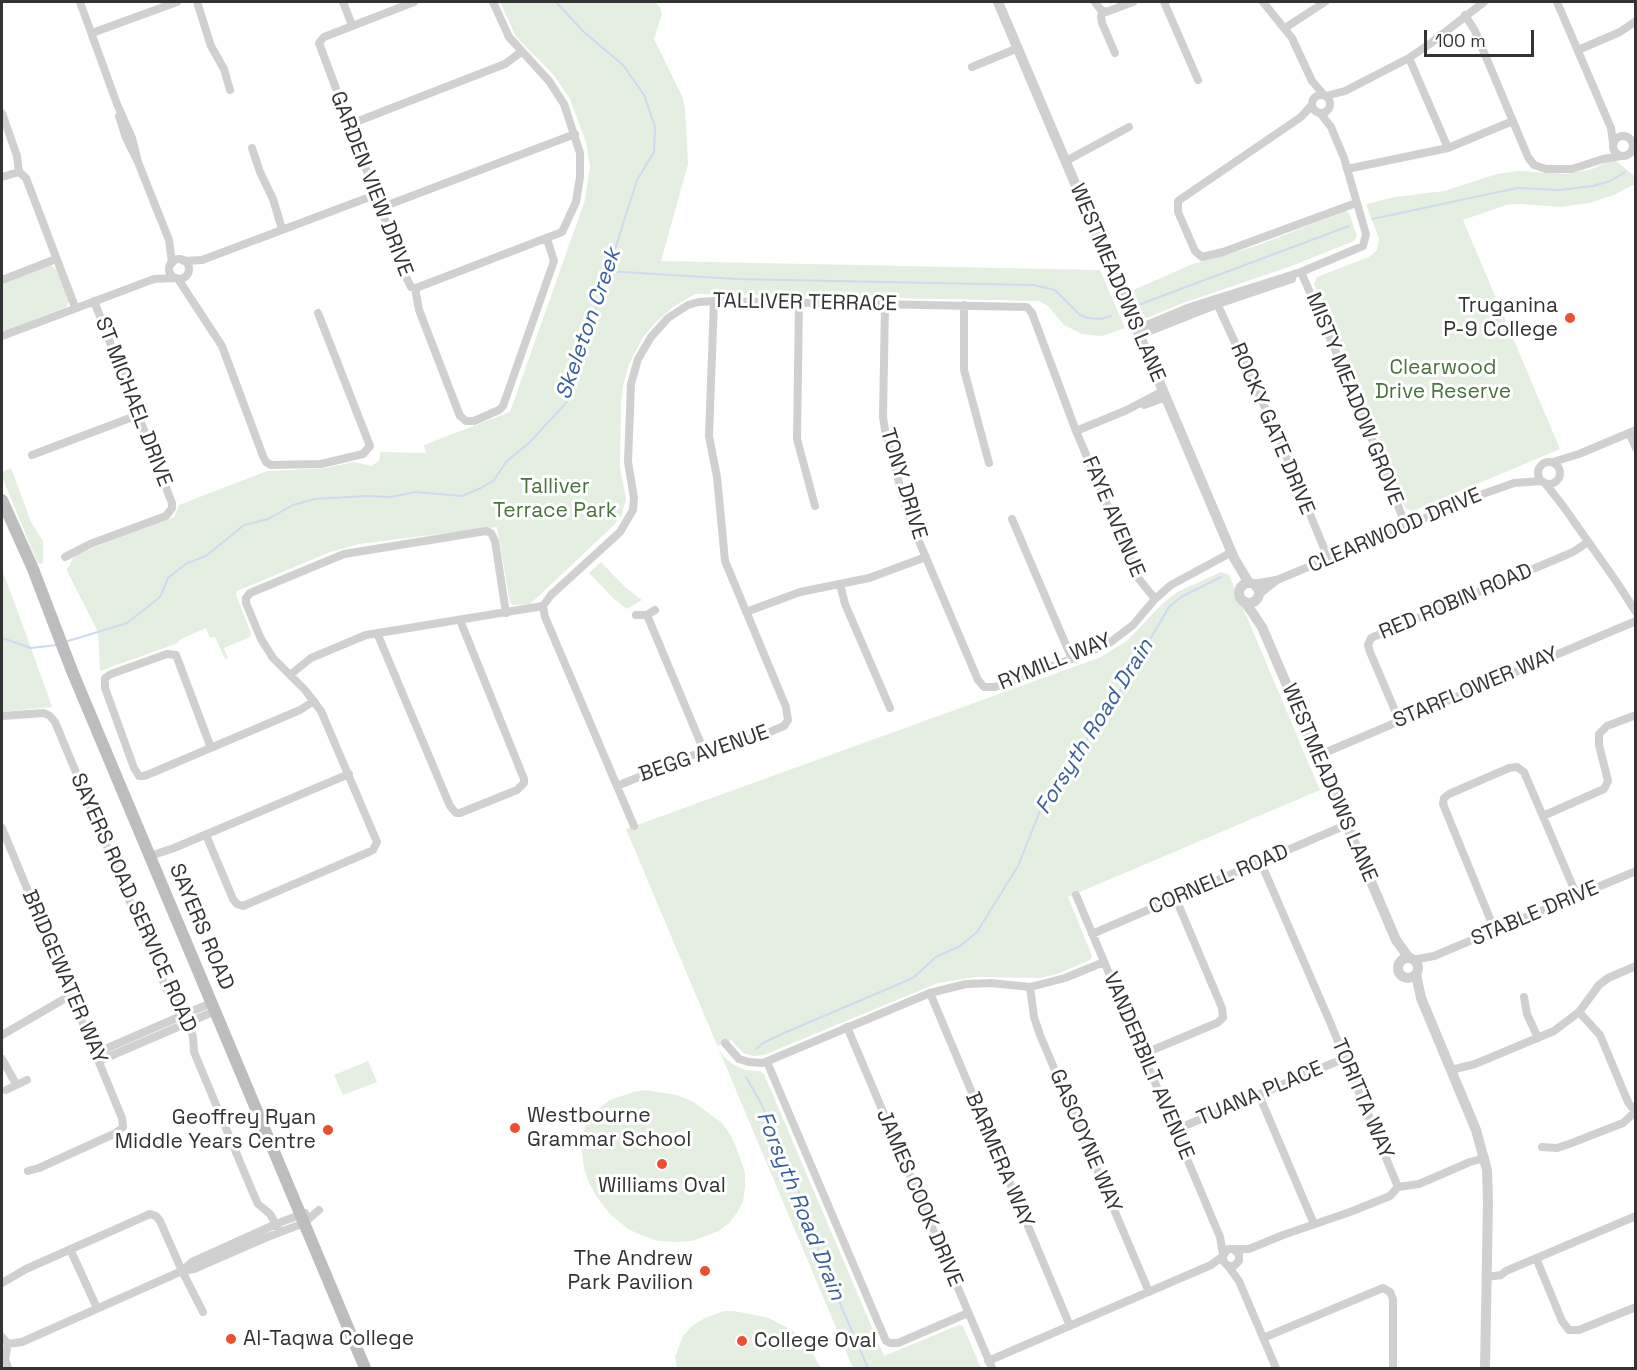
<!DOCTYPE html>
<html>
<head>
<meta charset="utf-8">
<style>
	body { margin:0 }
	#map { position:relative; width:1637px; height:1370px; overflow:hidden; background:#fff; font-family:"Space Grotesk",sans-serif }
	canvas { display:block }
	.frame { position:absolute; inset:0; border:3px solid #333; pointer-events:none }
	.scale { position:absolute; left:1424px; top:30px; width:110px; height:27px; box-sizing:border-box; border:3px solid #333; border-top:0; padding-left:8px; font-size:18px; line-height:21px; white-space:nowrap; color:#333; -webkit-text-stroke:4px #fff; paint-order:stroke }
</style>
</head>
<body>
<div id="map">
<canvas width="1637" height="1370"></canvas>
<div class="frame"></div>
<div class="scale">100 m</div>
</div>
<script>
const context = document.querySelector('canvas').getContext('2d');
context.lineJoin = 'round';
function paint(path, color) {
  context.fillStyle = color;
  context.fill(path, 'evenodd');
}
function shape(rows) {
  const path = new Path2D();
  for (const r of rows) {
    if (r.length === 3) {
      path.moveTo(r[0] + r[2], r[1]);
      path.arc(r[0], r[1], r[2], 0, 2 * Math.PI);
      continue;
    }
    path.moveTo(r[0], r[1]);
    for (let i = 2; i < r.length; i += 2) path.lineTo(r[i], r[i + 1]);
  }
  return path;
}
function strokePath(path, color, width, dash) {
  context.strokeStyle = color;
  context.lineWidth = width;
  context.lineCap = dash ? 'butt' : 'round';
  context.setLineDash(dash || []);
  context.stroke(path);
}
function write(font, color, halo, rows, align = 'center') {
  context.font = font + ' "Space Grotesk",sans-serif';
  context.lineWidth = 6;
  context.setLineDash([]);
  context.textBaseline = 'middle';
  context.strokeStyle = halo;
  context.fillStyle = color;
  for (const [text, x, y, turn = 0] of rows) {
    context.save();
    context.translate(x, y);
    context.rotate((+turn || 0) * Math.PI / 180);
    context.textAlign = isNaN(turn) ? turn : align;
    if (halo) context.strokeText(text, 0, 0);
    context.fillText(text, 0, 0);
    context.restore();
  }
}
paint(shape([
	[500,2,654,2,660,7,662,14,654,39,682,96,685,107,688,164,661,261,1100,270,1125,328,1102,336,1082,334,1064,325,1048,306,1039,301,695,294,673,307,654,324,642,339,629,364,623,386,621,403,620,468,626,498,622,515,613,526,530,604,514,605,510,603,497,527,359,544,330,552,237,591,236,595,251,633,250,637,224,648,228,658,225,659,215,637,210,638,206,628,179,640,178,643,100,671,98,632,66,569,69,567,74,555,174,517,179,505,267,471,326,468,354,462,371,466,379,461,381,452,426,453,424,445,510,412,585,200,590,166,586,142,570,99,553,74,516,37],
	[1611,160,1616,161,1632,174,1635,177,1635,184,1614,195,1590,203,1560,207,1520,204,1506,205,1463,220,1560,449,1413,511,1405,508,1375,428,1314,284,1317,277,1369,257,1377,250,1379,239,1366,204,1395,197,1444,191,1497,174,1518,171,1567,174,1592,169],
	[1345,211,1349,213,1357,236,1354,241,1289,267,1183,303,1147,318,1144,316,1133,290,1193,264,1256,246],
	[51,265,57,271,69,301,66,307,2,332,2,283],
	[11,468,31,522,43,541,43,563,38,564,2,477,2,472],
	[601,562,625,587,642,600,627,609,614,599,589,573],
	[2,569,31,648,52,707,2,712],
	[1221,572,1229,575,1320,790,1068,897,1092,956,1090,960,1057,974,1040,978,975,977,938,983,764,1055,753,1056,743,1053,731,1040,717,1046,724,1057,734,1065,745,1070,760,1071,764,1074,884,1356,959,1325,963,1326,981,1368,853,1368,626,829,1101,657,1128,640,1162,604,1177,592],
	[368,1061,377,1082,343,1095,334,1075],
	[645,1090,677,1095,692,1101,722,1123,730,1134,736,1147,745,1172,745,1187,743,1202,736,1214,729,1223,719,1231,692,1241,677,1242,658,1241,641,1235,628,1229,610,1214,598,1199,589,1183,584,1168,582,1152,582,1137,586,1124,599,1108,610,1100,633,1092],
	[724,1311,734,1311,769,1318,792,1330,808,1346,821,1368,677,1368,675,1357,683,1336,693,1325,705,1318]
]), '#e5efe1');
strokePath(shape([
	[1372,219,1517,188,1559,190,1593,186,1610,181,1625,172],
	[607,271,736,279,1033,285,1055,290,1080,315,1088,318,1101,319,1111,316],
	[1138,305,1349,226],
	[2,638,31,648,57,645],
	[65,642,127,623,160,597,168,578,187,563,206,556,244,525,268,519,293,505,315,499,367,496,390,497,415,492,462,496,481,488,494,480,507,461,529,443,566,403,637,180,654,152,655,127,644,95,623,65,584,32,556,2],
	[756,1049,763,1043,784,1033,913,978,936,957,960,946,977,932,1018,866,1044,801,1116,697,1169,607,1181,597,1221,577],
	[746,1077,762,1105,789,1175,798,1190,825,1269,868,1368]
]), '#cddaef', 2);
strokePath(shape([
	[80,2,117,104,132,138,138,162],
	[197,2,211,46,224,69,230,90],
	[343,2,352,25],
	[414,2,324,37,319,43,407,279,411,287,416,288,562,232,576,202,580,177,580,153,564,104,549,81,509,37,493,2],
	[1095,2,1100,9,1106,12,1133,2],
	[1164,2,1198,80],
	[1263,2,1292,38,1312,81,1324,95],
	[1557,2,1611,128,1613,143],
	[1103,11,1101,16,1102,23,1115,53],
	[1465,15,1475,31,1528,157,1534,165,1546,169,1572,169,1603,159,1621,156],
	[1285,28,1325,2],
	[92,33,177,2],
	[1578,50,1620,32,1636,21],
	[1409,58,1448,148],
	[972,67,1018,48],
	[1321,104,9],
	[1326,96,1345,91,1409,58,1431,43,1484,2],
	[1312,105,1301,117,1178,201,1178,212,1195,251,1202,257,1223,252,1356,203],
	[2,113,17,156,19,172,26,178,75,307],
	[119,116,126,138,138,162,169,240,172,263],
	[348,125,505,64,521,52],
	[1623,146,10],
	[252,148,260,172,273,199,282,229],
	[1066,161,1129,127],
	[1347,169,1448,148,1513,121],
	[2,177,19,172],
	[380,208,575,134],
	[179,269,10],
	[184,261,202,260,375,195],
	[1301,272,1350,384,1406,526],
	[178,279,222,346,263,456,266,462,271,465,321,464,363,454,370,446,318,313],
	[2,280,56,259],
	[415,288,419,310,460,416,466,421,474,421,499,410,503,406,554,261,547,239],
	[1215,299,1277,434,1328,558],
	[799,302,797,439,815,506],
	[885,305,883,417,885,430,907,513,978,680,984,687,995,687,1072,659,1108,644,1133,625,1155,599,1171,585,1232,552],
	[964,305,964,370,989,463],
	[1137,329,1190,307,1301,272,1363,246,1366,234,1344,158,1331,127,1321,114],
	[1140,335,1218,304,1292,279],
	[2,336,154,279,176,278],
	[1144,405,1166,397],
	[1076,431,1127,410,1163,391],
	[1629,433,1636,448],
	[32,455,138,415],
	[1549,473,11],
	[1553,462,1579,454,1636,430],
	[1545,483,1563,506,1616,581,1636,612],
	[1012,519,1072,659],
	[65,557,90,544,166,516,172,508,172,503,94,301],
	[840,584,845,604,890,708],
	[1253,584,1276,580],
	[1259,594,1277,580,1480,495,1514,483,1542,481],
	[746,612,800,592,869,578,926,557],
	[636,615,647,615,655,610],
	[647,615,704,751],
	[377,633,450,806,456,813,460,813,517,790,524,783,524,779,460,620],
	[290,675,311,658,366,635,543,606],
	[2,716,44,713,50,716,55,722,168,993,180,1006,189,1023,193,1037,194,1052,253,1193,258,1204,270,1214,280,1232],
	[1399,720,1370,652,1368,645,1371,638,1573,552,1588,542],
	[211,748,176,655,167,654,111,674,105,678,105,688,134,768,139,776,143,776,147,775,300,710,314,701],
	[1317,756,1636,621],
	[617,786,690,756,765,734,784,726,788,720,786,707,725,561,717,477,709,436,714,301],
	[1543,816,1604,789,1608,781,1599,745,1599,734,1607,726,1636,715],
	[634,826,545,617,543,606,551,595,620,532,633,510,634,498,628,462,631,384,638,359,651,337,668,318,688,305,699,302,714,301,1027,307,1032,313,1076,431,1139,579,1155,599],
	[2,828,122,1118,123,1127,116,1133,39,1168,28,1171],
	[206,835,233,899,237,904,243,906,369,852,373,850,377,842,321,711,305,690,273,658,261,639,246,603,246,598,250,593,344,554,486,531,491,533,495,541,506,613],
	[150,856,174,848,349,774],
	[1076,895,1220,1237,1223,1254],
	[1495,931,1443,804,1444,798,1449,794,1509,768,1517,767,1524,772,1577,896],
	[1092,934,1346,825],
	[1413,960,1434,956,1636,871],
	[1030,987,1034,1017,1040,1035,1149,1292],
	[930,993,1070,1326],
	[1524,997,1527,1014,1538,1038],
	[1579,1012,1600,1035,1628,1102,1636,1113],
	[847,1027,992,1368],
	[2,1035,71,995],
	[725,1043,739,1059,749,1062,763,1063,930,993,966,984,991,983,1030,987,1065,978,1104,962],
	[96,1053,211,1003],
	[1143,1054,1217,1023,1223,1018,1222,1008,1176,899],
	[2,1059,16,1084],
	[99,1061,215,1011],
	[767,1062,886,1341,890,1343,898,1343,968,1313],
	[1451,1070,1475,1064,1554,1031,1579,1012,1599,985,1608,978,1636,966],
	[6,1090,27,1080],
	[1259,1095,1314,1224],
	[1175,1130,1345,1058],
	[1542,1147,1557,1148,1569,1144,1623,1123,1635,1112],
	[1398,1187,1419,1184,1470,1162,1485,1158],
	[70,1249,97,1308],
	[1234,1250,1239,1254,1239,1261,1234,1266,1228,1266,1224,1262,1222,1257,1228,1249,1249,1249,1283,1235,1350,1212,1390,1196,1398,1187,1330,1022,1261,863],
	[1536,1258,1562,1321,1569,1330,1579,1330,1636,1307],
	[1228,1266,1239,1281,1276,1368],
	[182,1271,192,1262,276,1224,305,1213],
	[1487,1277,1501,1275,1506,1271,1636,1216],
	[2,1283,26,1269,150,1214,156,1216,160,1221,182,1271,203,1312],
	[2,1337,8,1344,22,1342,182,1271,194,1269,265,1238,304,1223,319,1210],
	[1263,1338,1383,1288,1390,1292,1393,1299,1393,1368],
	[8,1344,5,1359,8,1368],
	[988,1361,1211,1265,1222,1257]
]), '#d0d0d0', 8);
strokePath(shape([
	[998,2,1234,558,1249,583],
	[1249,593,10],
	[1245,602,1262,627,1396,940,1409,958],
	[1408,968,10],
	[1416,974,1421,998,1476,1130,1487,1170,1488,1201,1485,1368]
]), '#d0d0d0', 10);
strokePath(shape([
	[2,500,33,569,72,671,365,1368]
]), '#bdbdbd', 12);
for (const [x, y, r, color] of [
	[1570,318,6,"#ed5031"],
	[515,1128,6,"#ed5031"],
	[328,1130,6,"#ed5031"],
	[662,1164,6,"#ed5031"],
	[705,1271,6,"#ed5031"],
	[231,1339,6,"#ed5031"],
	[742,1341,6,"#ed5031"]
]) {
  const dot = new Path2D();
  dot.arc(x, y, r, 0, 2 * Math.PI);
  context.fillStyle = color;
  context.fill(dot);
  strokePath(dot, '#fff', 2);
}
write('21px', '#333', '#fff', [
	["GARDEN VIEW DRIVE",371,184,69],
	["WESTMEADOWS LANE",1117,283,67],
	["TALLIVER TERRACE",805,303,1],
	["MISTY MEADOW GROVE",1354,399,68],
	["ST MICHAEL DRIVE",133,402,69],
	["ROCKY GATE DRIVE",1272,429,67],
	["TONY DRIVE",903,484,73],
	["FAYE AVENUE",1113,517,67],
	["CLEARWOOD DRIVE",1395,531,-23],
	["RED ROBIN ROAD",1456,602,-23],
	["RYMILL WAY",1055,662,-22],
	["STARFLOWER WAY",1476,688,-23],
	["BEGG AVENUE",704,754,-19],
	["WESTMEADOWS LANE",1329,783,67],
	["CORNELL ROAD",1219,880,-23],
	["SAYERS ROAD SERVICE ROAD",133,903,66],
	["STABLE DRIVE",1535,914,-23],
	["SAYERS ROAD",201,927,67],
	["BRIDGEWATER WAY",64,977,67],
	["VANDERBILT AVENUE",1148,1066,67],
	["TUANA PLACE",1260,1094,-23],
	["TORITTA WAY",1362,1099,67],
	["GASCOYNE WAY",1085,1141,67],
	["BARMERA WAY",999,1160,67],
	["JAMES COOK DRIVE",919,1198,67]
]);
write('21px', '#333', '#fff', [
	["Truganina",1558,306],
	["P-9 College",1558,330],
	["Westbourne",527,1116,"left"],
	["Grammar School",527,1140,"left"],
	["Geoffrey Ryan",316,1118],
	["Middle Years Centre",316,1142],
	["Williams Oval",662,1186,"center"],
	["The Andrew",693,1259],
	["Park Pavilion",693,1283],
	["Al-Taqwa College",243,1339,"left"],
	["College Oval",754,1341,"left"]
], 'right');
write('21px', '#49723d', '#fff', [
	["Clearwood",1443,368],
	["Drive Reserve",1443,392],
	["Talliver",555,487],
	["Terrace Park",555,511]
]);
write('italic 22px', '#3b5f9a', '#fff', [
	["Skeleton Creek",589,324,-71],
	["Forsyth Road Drain",1095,727,-58],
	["Forsyth Road Drain",800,1206,68]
]);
</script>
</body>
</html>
